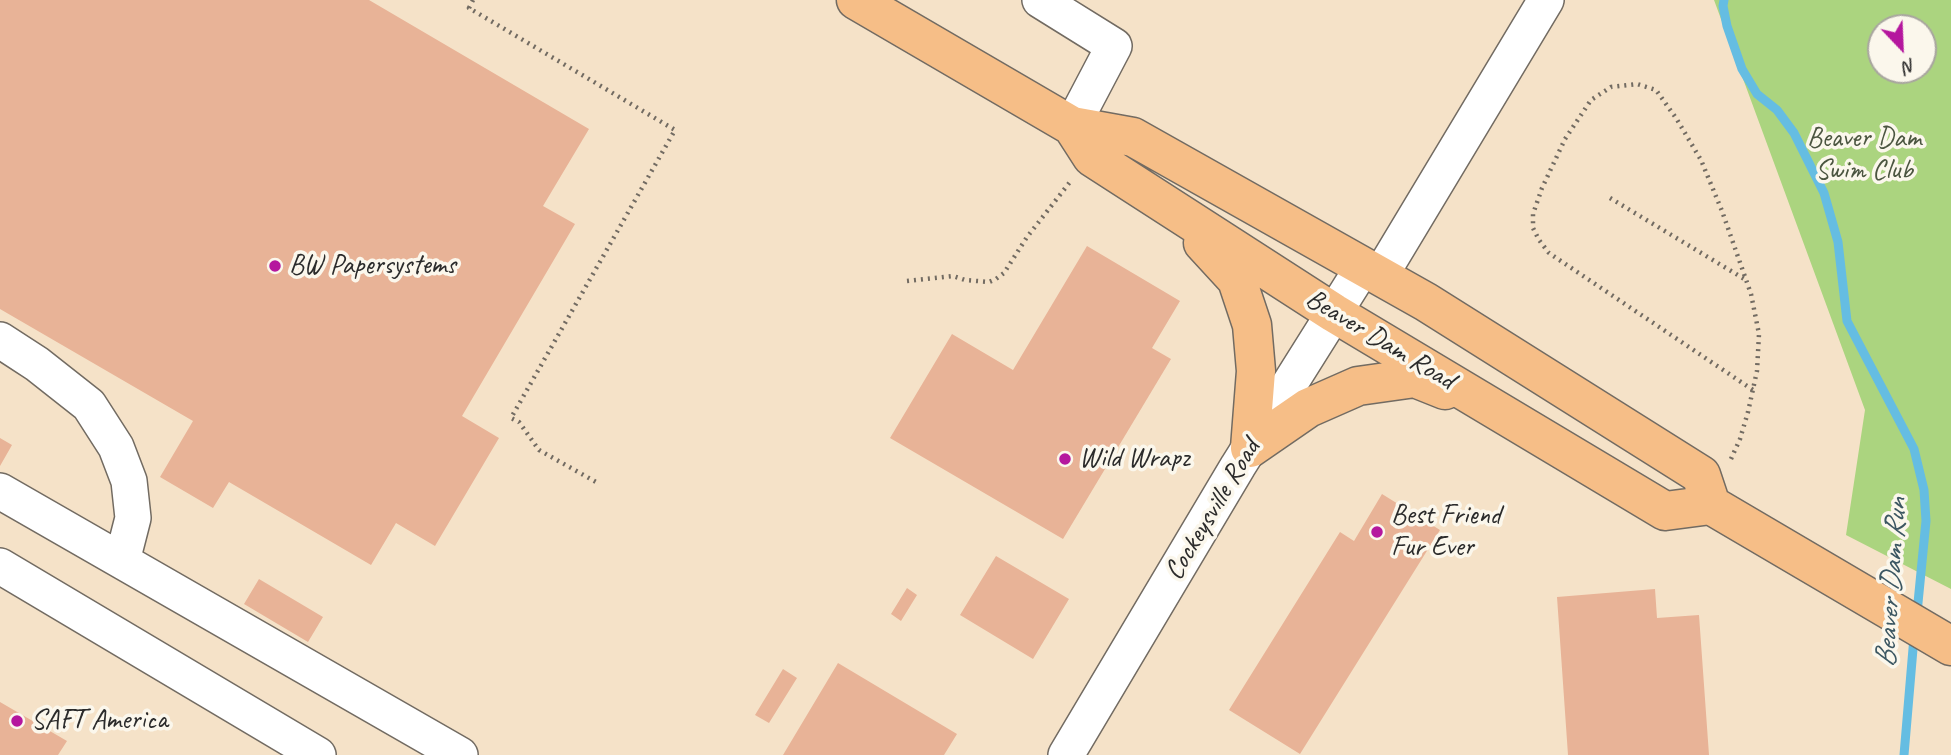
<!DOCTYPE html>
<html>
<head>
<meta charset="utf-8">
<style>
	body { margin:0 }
	#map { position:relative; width:1951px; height:755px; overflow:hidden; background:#f5e2c8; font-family:Caveat,sans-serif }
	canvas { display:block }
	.north { position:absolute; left:1867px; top:14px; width:70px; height:70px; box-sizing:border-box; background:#fbf7ec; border:2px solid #a8a59f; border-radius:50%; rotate:157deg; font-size:19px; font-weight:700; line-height:28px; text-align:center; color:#2b2b2b }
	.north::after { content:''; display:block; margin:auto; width:24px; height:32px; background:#b5179e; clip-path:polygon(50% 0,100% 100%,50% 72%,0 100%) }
</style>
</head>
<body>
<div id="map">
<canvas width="1951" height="755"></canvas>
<div class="north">N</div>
</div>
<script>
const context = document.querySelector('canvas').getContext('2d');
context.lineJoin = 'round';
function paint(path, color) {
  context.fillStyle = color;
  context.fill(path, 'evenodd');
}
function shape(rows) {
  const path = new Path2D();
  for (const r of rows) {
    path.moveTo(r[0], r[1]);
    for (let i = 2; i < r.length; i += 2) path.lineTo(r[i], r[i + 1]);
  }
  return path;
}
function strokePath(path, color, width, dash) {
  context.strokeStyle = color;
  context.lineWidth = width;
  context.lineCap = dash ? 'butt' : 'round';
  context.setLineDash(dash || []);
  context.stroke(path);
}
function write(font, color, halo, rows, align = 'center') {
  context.font = font + ' Caveat,sans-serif';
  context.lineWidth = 7;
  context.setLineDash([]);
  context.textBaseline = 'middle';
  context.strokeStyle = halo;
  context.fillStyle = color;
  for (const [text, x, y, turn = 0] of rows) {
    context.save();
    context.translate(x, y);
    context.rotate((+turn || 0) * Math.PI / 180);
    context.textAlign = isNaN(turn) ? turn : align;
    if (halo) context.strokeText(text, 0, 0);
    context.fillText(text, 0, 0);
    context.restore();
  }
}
paint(shape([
	[1714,0,1951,0,1951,589,1846,535,1865,410],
	[1881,28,1923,28,1923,70,1881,70]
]), '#abd47f');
strokePath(shape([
	[1724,0,1723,6,1727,26,1742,69,1757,94,1777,110,1794,133,1824,193,1838,242,1847,321,1914,449,1924,490,1926,521,1917,613],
	[1904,755,1914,637]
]), '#65bde2', 9);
paint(shape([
	[0,0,369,0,589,129,543,206,575,224,462,416,499,438,435,546,396,523,371,565,229,482,213,508,160,477,193,421,0,309],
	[1087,246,1180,301,1152,348,1171,359,1063,539,890,438,952,334,1013,370],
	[0,438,12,445,0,466],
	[1382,494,1440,530,1300,754,1229,710,1340,532,1354,541],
	[996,556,1069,599,1033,659,960,615],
	[259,579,323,617,308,642,244,604],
	[907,588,917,595,901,621,891,614],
	[1655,589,1657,618,1699,615,1709,755,1568,755,1557,597],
	[838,663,957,734,944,755,783,755],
	[783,669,797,678,769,723,755,715],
	[0,702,67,741,58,755,0,755]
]), '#e8b397');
const minor = shape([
	[1040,0,1114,46,1072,126],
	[1380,276,1546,0],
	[0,340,37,364,89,405,116,447,129,481,133,518,122,561],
	[0,491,460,755],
	[0,566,318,755],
	[1066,755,1238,466,1363,267]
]);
const major = shape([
	[856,0,1072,126,1133,137,1426,302,1701,475,1711,505],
	[1072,126,1092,157,1334,313,1665,511,1711,505,1951,646],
	[1203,243,1237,280,1252,325,1256,371,1250,448],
	[1250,448,1308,408,1358,386,1415,378,1445,390]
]);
strokePath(minor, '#726b62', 38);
strokePath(major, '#726b62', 41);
strokePath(shape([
	[473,0,469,8,675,130,511,418,519,422,539,450,596,482],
	[1610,198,1746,280],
	[907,281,953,276,965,280,989,282,996,279,1004,273,1027,237,1070,182],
	[1731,459,1740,439,1748,412,1757,371,1759,334,1751,294,1722,211,1701,160,1676,118,1656,90,1637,84,1611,87,1591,100,1565,139,1542,188,1533,214,1533,228,1539,240,1549,253,1753,390]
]), '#726b62', 4.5, [2, 5]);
strokePath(minor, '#fff', 35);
strokePath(major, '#f6be87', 38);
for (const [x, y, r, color] of [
	[275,266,7,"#b5179e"],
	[1065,459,7,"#b5179e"],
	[1377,532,7,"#b5179e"],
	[17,721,7,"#b5179e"]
]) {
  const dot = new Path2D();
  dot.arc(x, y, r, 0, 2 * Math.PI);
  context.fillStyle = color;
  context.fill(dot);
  strokePath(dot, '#fbf7ec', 2.5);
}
write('28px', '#4b5540', '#fbf7ec', [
	["Beaver Dam",1864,139],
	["Swim Club",1864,171]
]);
write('28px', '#2b2b2b', '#fbf7ec', [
	["BW Papersystems",289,266],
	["Wild Wrapz",1079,459],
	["Best Friend",1391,516],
	["Fur Ever",1391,548],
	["SAFT America",31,721]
], 'left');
write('28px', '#2b2b2b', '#fbf7ec', [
	["Beaver Dam Road",1380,340,31],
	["Cockeysville Road",1213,510,-59]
]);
write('italic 30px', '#3c5762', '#fbf7ec', [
	["Beaver Dam Run",1892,583,-86]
]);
</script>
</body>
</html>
